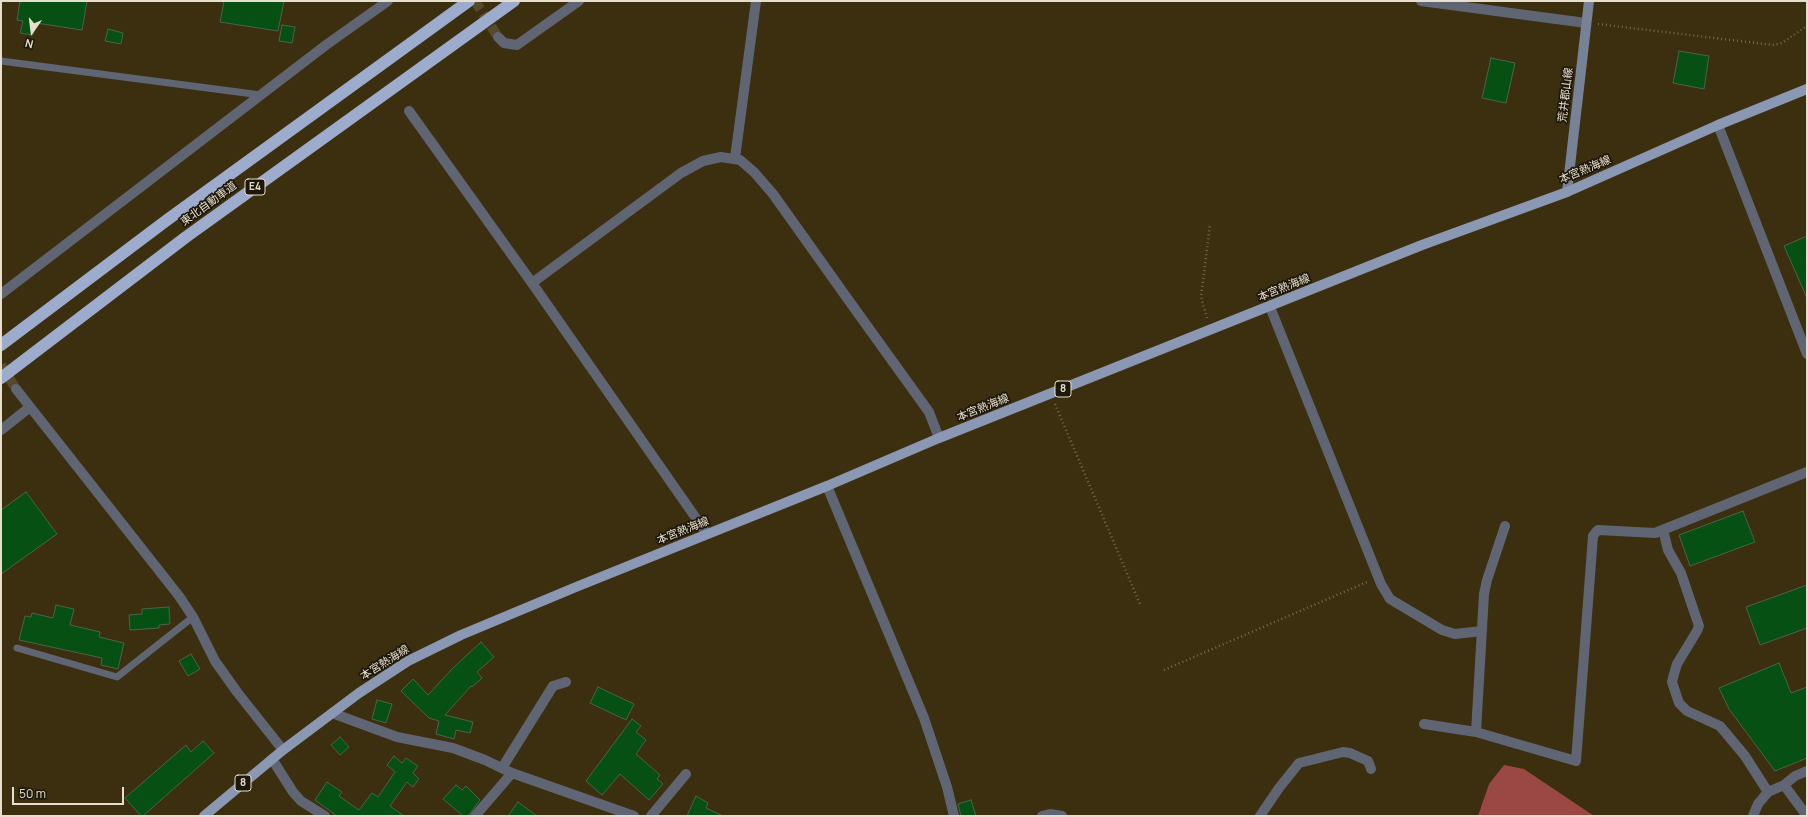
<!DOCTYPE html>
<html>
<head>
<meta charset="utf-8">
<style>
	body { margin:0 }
	#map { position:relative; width:1808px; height:817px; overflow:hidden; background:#3c2f10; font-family:Manrope,sans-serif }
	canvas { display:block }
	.frame { position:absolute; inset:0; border:2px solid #e7dfcd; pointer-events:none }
	.north { position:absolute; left:12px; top:12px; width:40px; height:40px; -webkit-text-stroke:3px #1e180b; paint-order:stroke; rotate:194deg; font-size:11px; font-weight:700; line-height:16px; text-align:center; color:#e7dfcd }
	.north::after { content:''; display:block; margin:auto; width:14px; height:18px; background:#e7dfcd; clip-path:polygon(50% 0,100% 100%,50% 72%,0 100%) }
	.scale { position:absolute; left:12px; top:787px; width:112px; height:18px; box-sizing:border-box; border:2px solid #e7dfcd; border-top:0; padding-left:5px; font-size:12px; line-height:14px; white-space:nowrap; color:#e7dfcd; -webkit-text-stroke:3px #1e180b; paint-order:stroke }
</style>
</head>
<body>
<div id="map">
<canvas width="1808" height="817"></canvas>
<div class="frame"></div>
<div class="north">N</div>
<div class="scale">50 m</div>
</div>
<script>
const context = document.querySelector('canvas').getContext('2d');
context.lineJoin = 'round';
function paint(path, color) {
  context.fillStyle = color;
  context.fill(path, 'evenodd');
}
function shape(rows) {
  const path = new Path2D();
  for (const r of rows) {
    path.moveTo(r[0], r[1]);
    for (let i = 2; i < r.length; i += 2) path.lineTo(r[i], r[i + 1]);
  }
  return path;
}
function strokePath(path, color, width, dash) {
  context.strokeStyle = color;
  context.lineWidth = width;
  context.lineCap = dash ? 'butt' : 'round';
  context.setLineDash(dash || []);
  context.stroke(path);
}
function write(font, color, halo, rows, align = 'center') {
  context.font = font + ' Manrope,"Noto Sans JP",sans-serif';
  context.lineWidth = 3.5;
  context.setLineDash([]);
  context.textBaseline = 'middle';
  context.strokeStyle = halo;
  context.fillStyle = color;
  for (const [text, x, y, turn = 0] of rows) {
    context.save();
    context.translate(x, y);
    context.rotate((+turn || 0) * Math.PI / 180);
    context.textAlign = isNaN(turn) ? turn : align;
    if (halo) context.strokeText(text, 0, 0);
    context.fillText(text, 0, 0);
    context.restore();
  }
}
paint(shape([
	[1504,765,1524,769,1594,816,1478,816,1489,784]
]), '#9b4743');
const building = shape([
	[20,1,87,1,82,30,36,23,33,35,20,33,23,21,17,20,20,1],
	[224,1,284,1,278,31,220,22,224,1],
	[282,25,295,27,292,43,279,41,282,25],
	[108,29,123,33,121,44,105,41,108,29],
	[1679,51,1709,56,1704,89,1673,83,1679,51],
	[1491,58,1515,63,1506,103,1482,98,1491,58],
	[1807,236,1807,298,1784,246,1807,236],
	[26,492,57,534,1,574,1,510,26,492],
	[1743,511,1755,542,1690,566,1679,535,1743,511],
	[1807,585,1807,628,1760,645,1746,607,1807,585],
	[56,605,74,609,70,625,100,632,99,637,124,643,118,669,101,665,102,658,19,640,25,616,31,617,32,613,53,618,56,605],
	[169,607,170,624,159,625,159,628,130,630,129,615,142,614,142,609,169,607],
	[481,642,494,657,477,672,482,678,472,687,471,686,445,715,473,722,470,733,456,730,454,739,436,734,439,721,429,718,401,691,413,679,428,695,452,669,481,642],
	[191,654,200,669,188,676,179,661,191,654],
	[1779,663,1791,693,1807,687,1807,758,1775,771,1729,709,1719,688,1779,663],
	[598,687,634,704,626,720,590,703,598,687],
	[377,700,392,704,386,723,372,719,377,700],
	[632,719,641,726,636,732,646,740,636,754,660,775,657,779,663,784,649,800,620,774,602,795,586,781,632,719],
	[340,737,349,747,340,755,331,745,340,737],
	[203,741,214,753,143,816,141,816,125,798,186,745,191,752,203,741],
	[394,756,402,763,406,758,418,766,413,773,419,779,413,787,407,782,390,806,404,816,337,816,315,800,327,782,342,792,339,796,359,810,372,793,378,797,395,772,387,765,394,756],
	[456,785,462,790,466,786,480,800,468,816,463,816,443,799,456,785],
	[696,796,708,803,706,808,723,816,687,816,696,796],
	[971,800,976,816,961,816,958,804,971,800],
	[518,802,537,816,508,816,518,802]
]);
paint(building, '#075014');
strokePath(building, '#4a634a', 1);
strokePath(shape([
	[475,1,498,37],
	[1,365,16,389]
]), '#56492c', 10, [10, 5]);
strokePath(shape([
	[1598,24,1773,45,1782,43,1807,26],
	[1207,318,1201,297,1210,224],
	[1055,404,1140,604],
	[1164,670,1367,582]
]), '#756a4f', 2.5, [1, 3]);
strokePath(shape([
	[1,61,261,95],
	[17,648,117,677,193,617]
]), '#5f6572', 7);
strokePath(shape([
	[1421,1,1586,23],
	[498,37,504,43,517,45,579,1],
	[409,111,532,283,707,534],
	[1718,125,1807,354],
	[735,158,756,1],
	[532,283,681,173,703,161,721,157,740,160,754,172,773,194,847,298,929,412,939,438],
	[1,294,326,45,388,1],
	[1270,307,1381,584,1390,599,1442,630,1455,634,1482,631],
	[16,389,179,596,193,617,215,661,237,692,283,750],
	[1,430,30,407],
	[827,486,924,718,947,787,954,816],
	[1663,530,1668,550,1681,573,1699,626,1697,631,1677,664,1674,674,1672,682,1679,703,1687,711,1720,726,1745,756,1768,792,1784,785],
	[332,713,397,737,453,748,485,760,512,773,634,816],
	[1424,724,1476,732,1576,761,1593,536,1596,532,1598,530,1655,533,1807,472],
	[1476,732,1484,594,1487,580,1505,526],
	[272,759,293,792,301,801,325,816],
	[502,768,553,686,566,682],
	[475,816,512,773],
	[651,816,686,774],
	[1042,816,1050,814,1062,816],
	[1260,816,1279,788,1299,763,1343,752,1350,753,1368,761,1371,769],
	[1753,816,1758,804,1768,792],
	[1807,816,1784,785,1795,776,1807,771]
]), '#5f6572', 10);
strokePath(shape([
	[1567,192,1589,1]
]), '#788297', 10);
strokePath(shape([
	[204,816,283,750,359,693,408,661,461,635,576,587,827,486,939,438,1422,245,1567,192,1718,125,1807,89]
]), '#8b98b3', 10);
strokePath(shape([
	[1,345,167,220,469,1],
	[1,378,186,237,514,1]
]), '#9daccc', 12);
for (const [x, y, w] of [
	[255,187,20],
	[1063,389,16],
	[243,783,16]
]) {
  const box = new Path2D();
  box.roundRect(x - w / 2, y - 8, w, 16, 3);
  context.fillStyle = '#1e180b';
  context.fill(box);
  strokePath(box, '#e7dfcd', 1);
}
write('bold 10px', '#e7dfcd', null, [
	["E4",255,187],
	["8",1063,389],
	["8",243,783]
]);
write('11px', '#e7dfcd', '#1e180b', [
	["荒井郡山線",1566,95,-83],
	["本宮熱海線",1585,170,-23],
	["東北自動車道",209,204,-36],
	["本宮熱海線",1284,288,-22],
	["本宮熱海線",983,408,-22],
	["本宮熱海線",683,531,-22],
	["本宮熱海線",385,663,-32]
]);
</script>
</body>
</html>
